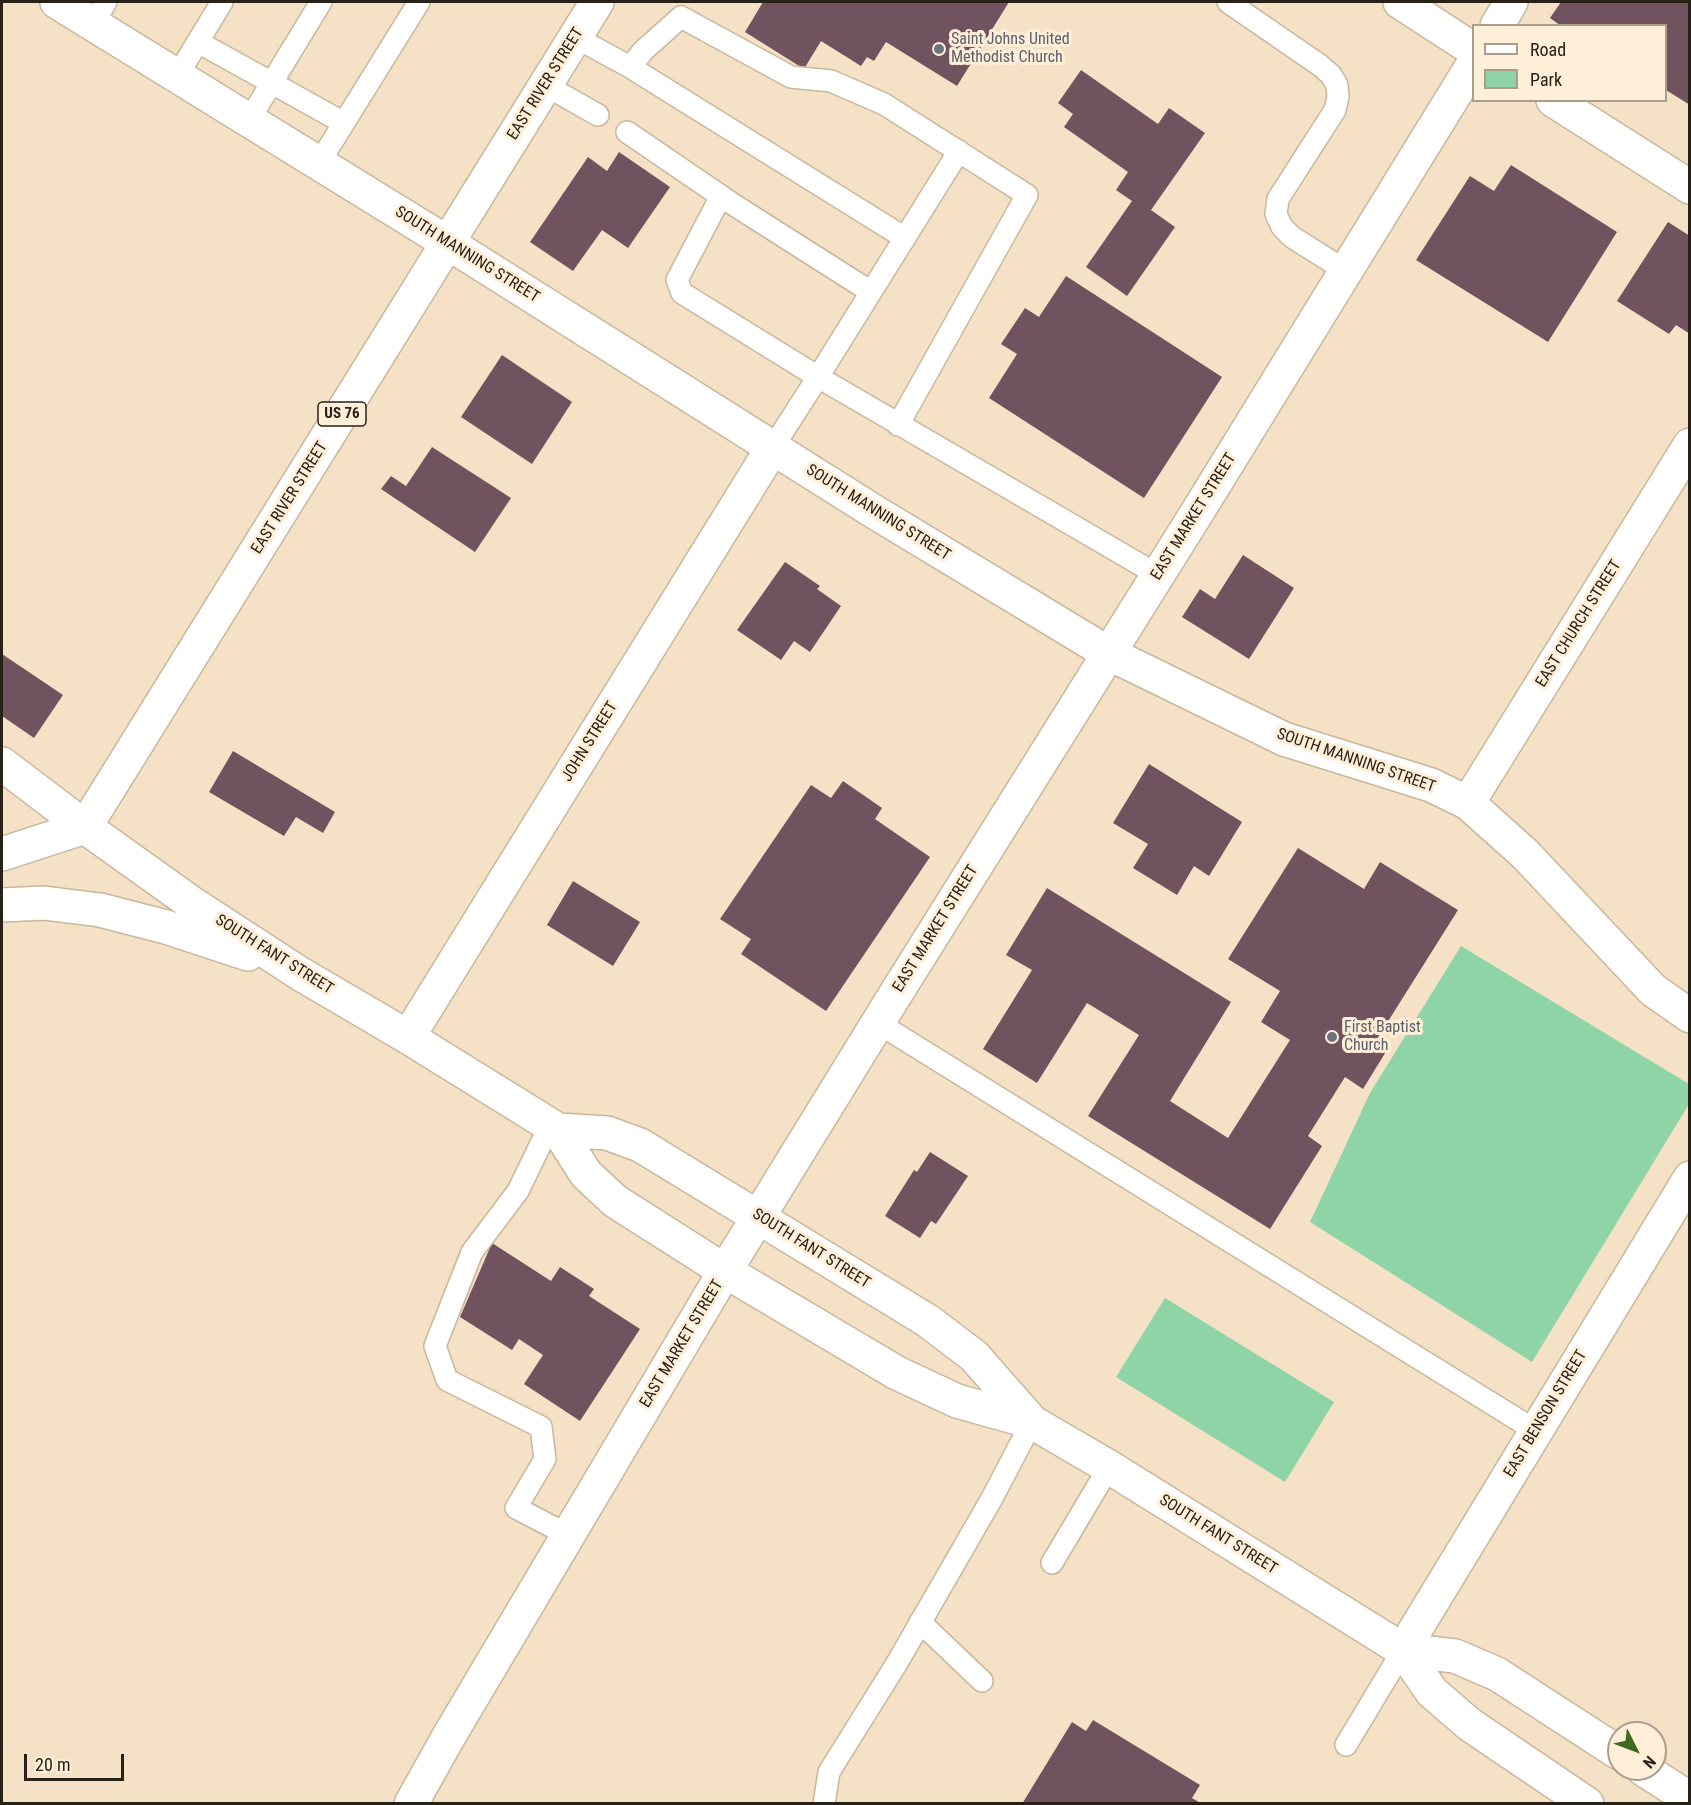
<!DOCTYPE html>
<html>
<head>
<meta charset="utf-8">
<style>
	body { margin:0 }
	#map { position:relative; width:1691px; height:1805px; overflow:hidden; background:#f5e1c5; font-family:"Roboto Condensed",sans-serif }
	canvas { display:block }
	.frame { position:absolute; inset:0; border:3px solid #282117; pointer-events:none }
	.legend { position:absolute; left:1472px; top:24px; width:195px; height:78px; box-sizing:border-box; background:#ffefd8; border:2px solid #a99d8b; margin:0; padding:8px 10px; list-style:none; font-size:18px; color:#282117 }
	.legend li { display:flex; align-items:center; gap:12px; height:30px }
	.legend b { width:30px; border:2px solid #a99d8b }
	.north { position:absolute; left:1607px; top:1721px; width:60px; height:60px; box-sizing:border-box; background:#ffefd8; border:2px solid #a99d8b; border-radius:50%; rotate:132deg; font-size:16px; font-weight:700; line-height:24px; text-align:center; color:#282117 }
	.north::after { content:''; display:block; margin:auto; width:21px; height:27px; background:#416823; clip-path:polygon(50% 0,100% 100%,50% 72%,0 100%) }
	.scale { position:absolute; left:24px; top:1754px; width:100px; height:27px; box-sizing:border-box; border:3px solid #282117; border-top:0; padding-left:8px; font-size:18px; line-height:21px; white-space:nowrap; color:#282117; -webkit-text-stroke:4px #ffefd8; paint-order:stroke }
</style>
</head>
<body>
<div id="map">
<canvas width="1691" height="1805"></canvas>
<div class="frame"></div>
<ul class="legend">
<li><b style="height:8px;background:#fff"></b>Road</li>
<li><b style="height:16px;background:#8ed4a7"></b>Park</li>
</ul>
<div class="north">N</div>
<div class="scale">20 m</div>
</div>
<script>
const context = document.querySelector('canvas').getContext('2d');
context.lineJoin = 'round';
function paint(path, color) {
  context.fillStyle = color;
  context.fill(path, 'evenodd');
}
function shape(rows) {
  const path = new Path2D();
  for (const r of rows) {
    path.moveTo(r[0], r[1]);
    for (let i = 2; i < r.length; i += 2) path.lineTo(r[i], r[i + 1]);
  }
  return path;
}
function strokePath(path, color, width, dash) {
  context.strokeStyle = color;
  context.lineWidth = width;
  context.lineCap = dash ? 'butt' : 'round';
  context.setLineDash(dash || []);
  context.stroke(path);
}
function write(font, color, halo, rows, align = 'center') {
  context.font = font + ' "Roboto Condensed",sans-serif';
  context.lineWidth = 6;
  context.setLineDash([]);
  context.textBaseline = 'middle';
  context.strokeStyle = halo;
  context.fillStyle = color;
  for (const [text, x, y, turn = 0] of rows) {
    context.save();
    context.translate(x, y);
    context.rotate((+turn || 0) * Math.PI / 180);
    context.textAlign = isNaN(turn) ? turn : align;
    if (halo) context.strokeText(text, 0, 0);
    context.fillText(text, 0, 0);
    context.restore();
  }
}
paint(shape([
	[1461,946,1689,1084,1689,1104,1532,1362,1310,1222,1370,1093],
	[1165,1298,1334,1402,1285,1482,1116,1377]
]), '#8ed4a7');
paint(shape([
	[763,2,1009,2,957,86,886,42,874,61,867,57,861,66,821,41,804,69,745,32],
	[1561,2,1690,2,1690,105,1666,90,1666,26,1561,26,1550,18],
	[1081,70,1158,124,1169,108,1205,133,1151,210,1175,227,1127,296,1086,267,1132,201,1116,190,1128,172,1064,127,1073,114,1058,103],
	[619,152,670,187,628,248,602,230,573,271,530,242,588,157,607,171],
	[1511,165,1617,232,1548,342,1416,260,1470,176,1494,191],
	[1668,222,1690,236,1690,334,1676,325,1669,334,1617,301],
	[1066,276,1222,377,1144,498,989,398,1017,354,1001,344,1025,308,1039,317],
	[502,355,572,402,532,464,461,417],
	[432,447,511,498,475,552,381,489,391,476,406,486],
	[1243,555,1294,588,1249,659,1182,617,1200,589,1215,599],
	[785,562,820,586,817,589,841,606,810,652,794,641,781,660,737,630],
	[2,654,63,695,34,738,2,716],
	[233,751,335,812,323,833,296,817,284,836,209,792],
	[1149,764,1242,822,1209,876,1194,866,1177,895,1133,868,1148,844,1113,823],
	[843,781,882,808,875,819,930,857,826,1011,741,954,751,939,720,919,811,785,831,798],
	[1298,848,1364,889,1380,862,1458,910,1375,1042,1387,1050,1363,1089,1345,1077,1308,1136,1322,1146,1270,1229,1088,1116,1139,1035,1087,1003,1037,1083,983,1049,1032,970,1006,955,1047,888,1231,1002,1170,1101,1228,1138,1290,1040,1261,1022,1280,991,1228,959],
	[573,881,640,922,613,966,547,925],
	[930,1152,968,1176,936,1224,931,1221,920,1238,885,1216,914,1170,917,1172],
	[492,1243,551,1281,560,1267,594,1289,589,1296,640,1329,580,1421,524,1384,543,1355,519,1339,512,1350,460,1317],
	[1093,1720,1200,1785,1192,1798,1202,1804,1022,1804,1072,1722,1086,1731]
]), '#71535f');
const service = shape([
	[1228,2,1321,66,1331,75,1337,85,1338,97,1335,110,1278,199,1276,214,1282,227,1292,237,1346,271],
	[93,24,106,2],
	[575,37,630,67,644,50,681,17,791,77,831,81,884,104,1027,195,898,425],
	[198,42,344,123],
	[630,67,905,238],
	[177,76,222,2],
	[545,85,598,115],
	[249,120,321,2],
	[627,132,731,203,871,292],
	[319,163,419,2],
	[721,196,677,280,682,293,818,377,959,151],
	[773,447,818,377,1158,575],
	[878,1023,1536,1431],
	[550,1125,518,1191,472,1252,435,1346,447,1380,541,1427,545,1459,516,1508,568,1535],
	[1052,1563,1109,1467],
	[920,1622,982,1681],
	[1346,1745,1403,1650],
	[824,1804,829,1772,897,1663,991,1500,1032,1422]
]);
const minor = shape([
	[57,2,448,243,873,511,1108,653,1284,739,1431,785,1468,803,1525,854,1653,990,1690,1016],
	[1468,803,1690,445],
	[408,1037,773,447],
	[1403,1650,1690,1178]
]);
const tertiary = shape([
	[1400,2,1474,50],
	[1497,26,1511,2],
	[1553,100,1690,187],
	[2,764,85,827],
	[411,1804,449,1736,725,1271,895,995,1198,511,1474,63]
]);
const secondary = shape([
	[85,827,190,902,299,973,408,1037,558,1130,607,1133,640,1145,928,1321,974,1356,1032,1422],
	[2,905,44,903,100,910,166,927,248,954],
	[558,1130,586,1174,615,1201,725,1271,897,1373,957,1401,1032,1422,1109,1467,1403,1650,1432,1692,1469,1724,1587,1804],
	[1403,1650,1455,1656,1497,1674,1619,1753],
	[1643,1769,1690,1799]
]);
const primary = shape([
	[2,854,85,827,597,2]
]);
strokePath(service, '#c9b79b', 24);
strokePath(minor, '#c9b79b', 36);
strokePath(tertiary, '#c9b79b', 36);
strokePath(secondary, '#c9b79b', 36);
strokePath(primary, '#c9b79b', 36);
strokePath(service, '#fff', 21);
strokePath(minor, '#fff', 33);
strokePath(tertiary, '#fff', 33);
strokePath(secondary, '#fff', 33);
strokePath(primary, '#fff', 33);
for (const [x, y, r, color] of [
	[939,49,6,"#6b7280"],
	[1332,1037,6,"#6b7280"]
]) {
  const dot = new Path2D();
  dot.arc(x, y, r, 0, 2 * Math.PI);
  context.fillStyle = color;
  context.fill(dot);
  strokePath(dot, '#ffefd8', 2);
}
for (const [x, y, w] of [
	[342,414,48]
]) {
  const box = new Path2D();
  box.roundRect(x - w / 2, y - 12, w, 24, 4.5);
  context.fillStyle = '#ffefd8';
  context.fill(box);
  strokePath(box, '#282117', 1.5);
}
write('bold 15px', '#282117', null, [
	["US 76",342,414]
]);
write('16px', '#5b616d', '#ffefd8', [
	["Saint Johns United",951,40],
	["Methodist Church",951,58],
	["First Baptist",1344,1028],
	["Church",1344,1046]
], 'left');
write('16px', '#282117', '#ffefd8', [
	["EAST RIVER STREET",546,84,-58],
	["SOUTH MANNING STREET",467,255,32],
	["EAST RIVER STREET",290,498,-58],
	["SOUTH MANNING STREET",878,513,32],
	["EAST MARKET STREET",1194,517,-58],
	["EAST CHURCH STREET",1579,624,-58],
	["JOHN STREET",590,742,-58],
	["SOUTH MANNING STREET",1356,761,19],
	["EAST MARKET STREET",936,929,-58],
	["SOUTH FANT STREET",274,955,32],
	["SOUTH FANT STREET",811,1249,32],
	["EAST MARKET STREET",682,1344,-59],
	["EAST BENSON STREET",1546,1414,-59],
	["SOUTH FANT STREET",1218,1535,32]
]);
</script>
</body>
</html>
